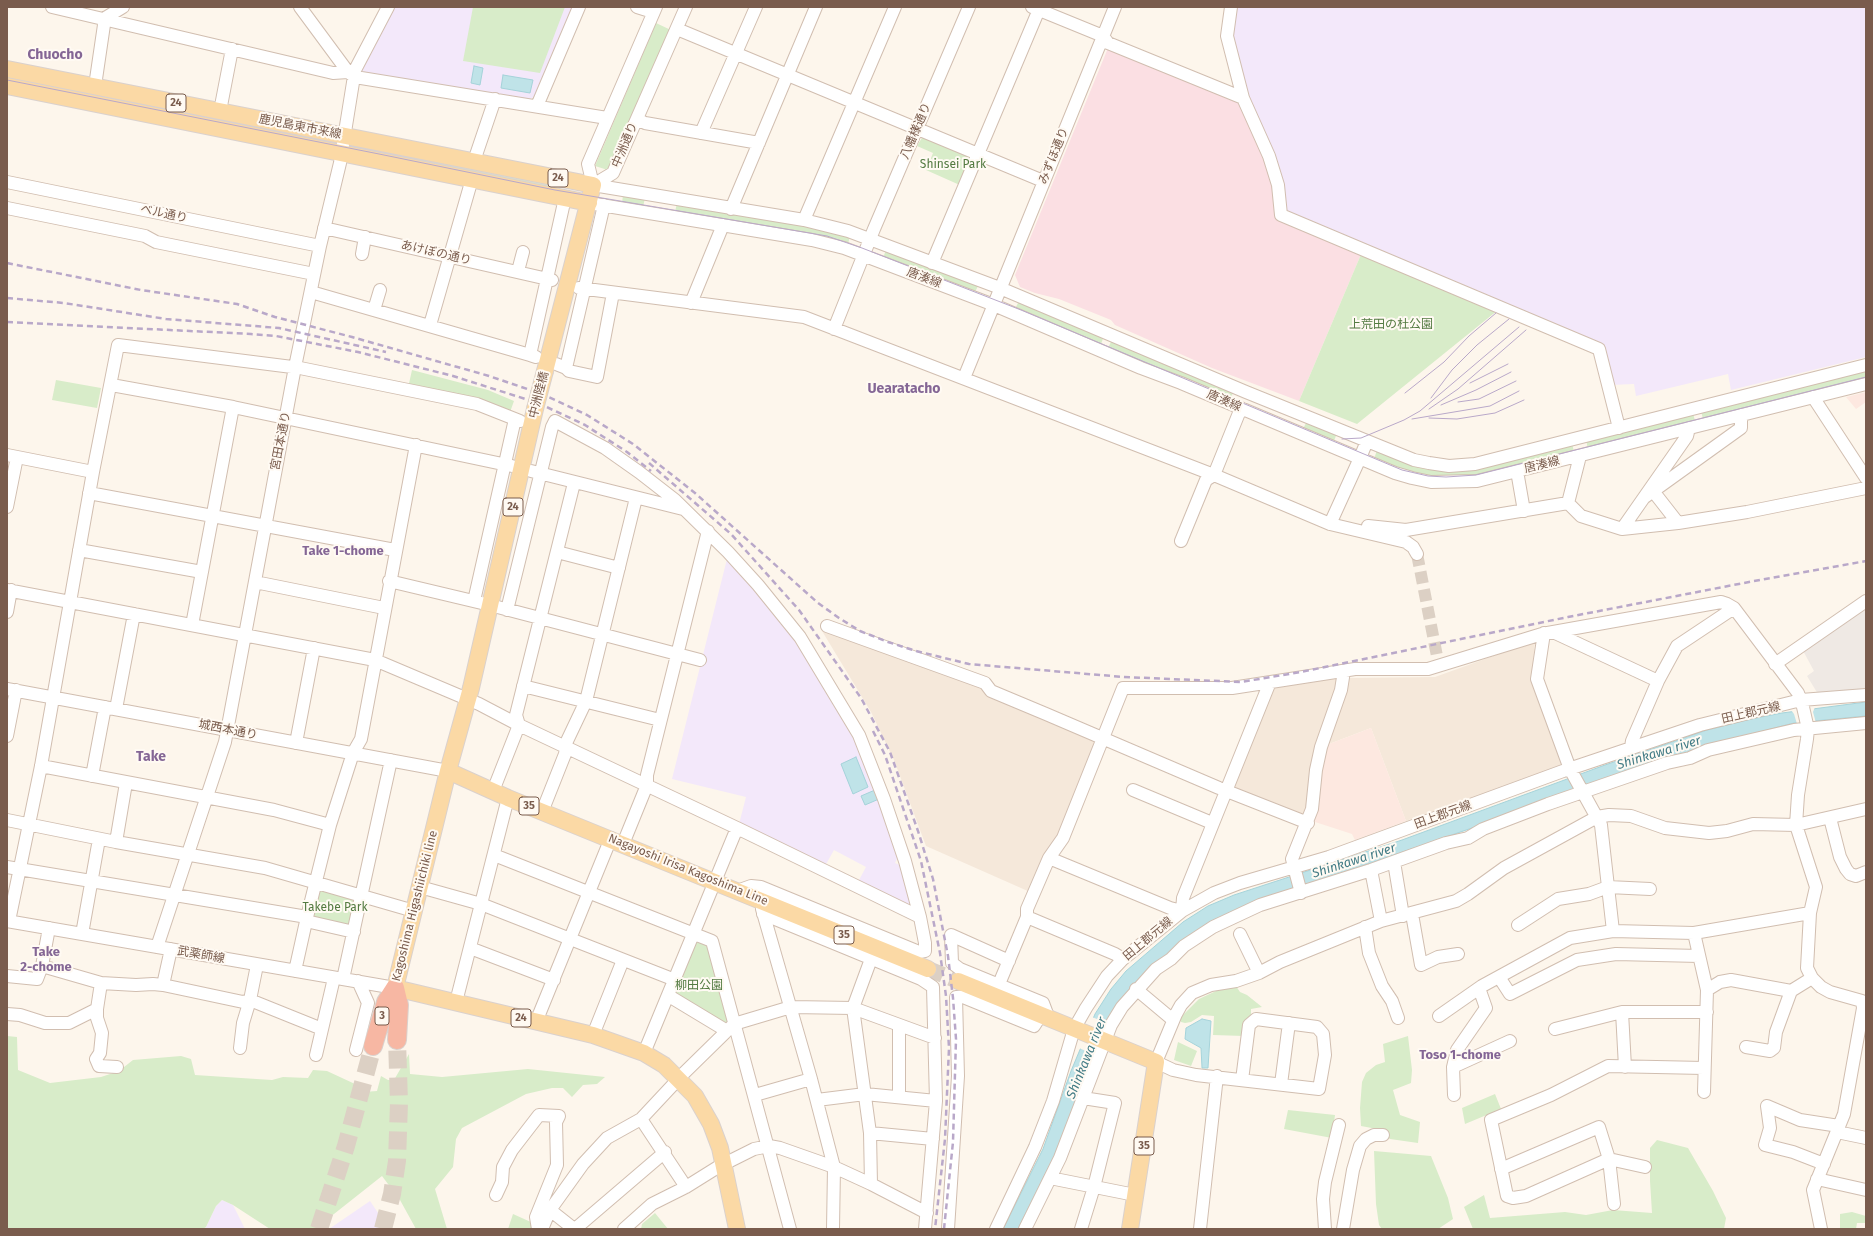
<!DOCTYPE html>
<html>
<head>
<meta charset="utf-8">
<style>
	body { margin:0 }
	#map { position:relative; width:1873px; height:1236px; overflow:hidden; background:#fdf6ec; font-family:"Fira Sans",sans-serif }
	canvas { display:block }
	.frame { position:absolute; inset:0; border:8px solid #7a5c4d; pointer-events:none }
</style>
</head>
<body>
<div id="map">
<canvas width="1873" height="1236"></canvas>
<div class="frame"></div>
</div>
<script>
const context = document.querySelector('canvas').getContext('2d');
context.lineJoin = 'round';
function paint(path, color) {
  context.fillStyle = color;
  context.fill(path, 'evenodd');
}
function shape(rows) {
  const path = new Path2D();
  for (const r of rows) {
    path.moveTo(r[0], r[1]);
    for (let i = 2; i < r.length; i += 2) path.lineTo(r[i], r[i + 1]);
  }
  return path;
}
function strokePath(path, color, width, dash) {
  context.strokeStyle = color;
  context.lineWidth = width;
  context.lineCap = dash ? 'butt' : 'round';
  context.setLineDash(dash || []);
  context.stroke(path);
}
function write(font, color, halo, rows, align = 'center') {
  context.font = font + ' "Fira Sans","Noto Sans JP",sans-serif';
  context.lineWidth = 4;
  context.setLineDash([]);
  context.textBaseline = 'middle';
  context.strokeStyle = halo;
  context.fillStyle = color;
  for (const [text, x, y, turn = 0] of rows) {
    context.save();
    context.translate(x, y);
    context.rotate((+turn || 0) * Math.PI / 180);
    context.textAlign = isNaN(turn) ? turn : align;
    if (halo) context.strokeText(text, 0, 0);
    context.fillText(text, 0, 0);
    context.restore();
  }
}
paint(shape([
	[832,627,982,684,1099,739,1059,835,1030,892,926,846,894,760,871,712,822,631],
	[1535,641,1532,676,1561,763,1560,767,1406,821,1371,728,1324,746,1349,678,1435,677],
	[1340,677,1304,819,1234,789,1233,786,1273,690,1277,686]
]), '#f5e8da');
paint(shape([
	[1866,392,1866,402,1856,409,1846,397],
	[1371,728,1406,821,1355,840,1352,834,1312,821,1324,746]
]), '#fde8e0');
paint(shape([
	[1866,602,1866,690,1818,694,1807,676,1814,671,1801,647]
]), '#efe9e4');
paint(shape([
	[392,7,572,7,534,97,530,99,362,72,360,68],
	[1236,7,1866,7,1866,357,1731,390,1728,374,1636,396,1634,384,1611,385,1601,347,1288,216,1249,99,1232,33],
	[728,555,798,640,856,739,900,852,895,863,904,867,911,908,858,882,866,867,834,850,825,866,739,824,746,797,672,779],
	[222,1200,233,1205,245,1229,203,1229,206,1227,216,1206],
	[370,1201,389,1229,329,1229]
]), '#f3e8fa');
paint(shape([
	[1108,48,1243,102,1266,159,1273,185,1279,218,1362,252,1299,401,1212,368,1115,325,1111,320,1059,299,1035,293,1020,287,1015,275]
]), '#fbdfe3');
paint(shape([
	[473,7,565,7,540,73,463,61],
	[656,23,673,31,611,171,595,166],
	[923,136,971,157,962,186,926,170,933,153,917,146],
	[362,143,555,184,554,192,360,151],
	[623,195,645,198,643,207,622,203],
	[677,203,817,227,850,236,848,244,675,212],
	[886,250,978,286,974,294,883,258],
	[1362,252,1498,310,1357,424,1299,401],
	[1019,301,1104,336,1101,344,1015,309],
	[1112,340,1234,391,1230,399,1108,348],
	[1866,369,1866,378,1703,419,1701,411],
	[412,370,488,390,514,401,509,415,408,388],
	[56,380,101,388,97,408,52,400],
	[1693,413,1695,421,1588,449,1586,440],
	[1307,421,1337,433,1334,441,1303,429],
	[1572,443,1574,452,1476,476,1426,477,1403,471,1374,459,1377,450,1428,469],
	[318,888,359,898,351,928,311,918],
	[696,939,709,946,731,1021,727,1026,675,995],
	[1236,986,1240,992,1247,995,1262,1007,1251,1009,1251,1019,1244,1036,1213,1035,1214,1016,1202,1015,1191,1022,1185,1023,1181,1022,1180,1018,1199,999,1216,991],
	[7,1036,17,1037,18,1070,50,1083,101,1077,119,1071,133,1060,181,1056,191,1059,195,1075,272,1080,283,1077,308,1078,313,1070,327,1071,355,1084,364,1092,377,1091,381,1076,388,1080,394,1080,409,1054,410,1074,442,1077,528,1069,605,1077,597,1084,583,1085,572,1097,563,1088,552,1088,526,1094,462,1128,456,1139,453,1167,435,1189,447,1229,416,1229,400,1200,382,1176,315,1229,270,1229,233,1205,222,1200,216,1206,206,1227,203,1229,7,1229],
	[1408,1036,1412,1070,1411,1083,1393,1090,1400,1115,1420,1122,1418,1143,1390,1139,1377,1129,1361,1126,1360,1108,1362,1082,1366,1073,1376,1065,1385,1062,1383,1044],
	[1178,1042,1197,1051,1191,1066,1174,1060],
	[1495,1094,1501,1109,1465,1124,1462,1108],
	[1288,1110,1335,1115,1332,1138,1284,1129],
	[1657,1140,1688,1148,1713,1191,1726,1218,1724,1229,1473,1229,1464,1207,1484,1195,1490,1218,1565,1212,1586,1215,1613,1210,1652,1213,1650,1181,1650,1148],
	[1374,1151,1431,1156,1448,1198,1453,1219,1438,1229,1382,1229,1379,1225,1376,1204],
	[1852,1212,1866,1216,1866,1223,1857,1223,1856,1229,1840,1229,1840,1214],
	[655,1213,668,1229,641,1229,642,1224],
	[513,1214,533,1223,533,1229,508,1229]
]), '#d8ecc9');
const water = shape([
	[474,66,483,68,480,85,471,83,474,66],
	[503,75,533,80,530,93,501,88,503,75],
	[1866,702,1866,716,1794,723,1698,748,1689,753,1258,902,1214,920,1153,968,1094,1055,1053,1159,1018,1229,1003,1229,1043,1149,1071,1071,1095,1014,1111,989,1126,971,1183,922,1208,906,1234,895,1402,840,1605,765,1707,730,1751,719,1782,713,1866,702],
	[856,757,868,787,853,794,841,764,856,757],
	[875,790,879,799,865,805,861,796,875,790],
	[1202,1019,1211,1021,1208,1068,1202,1068,1201,1048,1185,1039,1186,1028,1202,1019]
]);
paint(water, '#bfe3e8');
strokePath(water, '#a5d3da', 1);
paint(shape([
	[1815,707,1813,712,1816,723,1797,724,1794,714,1791,710],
	[1092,1017,1109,1024,1095,1055,1079,1048]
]), '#fdf6ec');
strokePath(shape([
	[1417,554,1437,656]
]), '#dcd0c4', 12, [12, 6]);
strokePath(shape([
	[928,969,958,981]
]), '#dcd0c4', 16, [16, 8]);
strokePath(shape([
	[319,1229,346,1146,373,1046],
	[383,1229,392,1194,397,1161,399,1103,397,1040]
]), '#dcd0c4', 18, [18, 9]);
const minor = shape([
	[52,7,333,73,348,72],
	[300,7,348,72,355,77,607,118],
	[637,7,653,12],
	[1032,7,1103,36,1108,43,1243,98],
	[1231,7,1227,36,1243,98,1269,156,1278,185,1281,215,1599,349,1619,428],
	[677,29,1043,181],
	[95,86,105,18,123,7],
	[537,106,579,7],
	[220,111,232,49],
	[637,119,645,123,759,143],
	[701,133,756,7],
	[474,161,495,99],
	[7,182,320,246],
	[593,185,804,220,848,231,1000,288,1246,392,1414,460,1429,463,1449,466,1475,464,1866,365],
	[593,185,613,173,686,7],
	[593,185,588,164,656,7],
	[589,203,812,240,844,248,994,305,1141,368,1181,383,1395,473,1412,478,1431,482,1477,481,1866,384],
	[7,208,145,236,156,242,314,274],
	[731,209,816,7],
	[804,220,895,7],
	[324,228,552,280],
	[362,254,365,237],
	[932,263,1040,7],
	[518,271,523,252],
	[579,288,804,317,1214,475,1330,524,1406,542,1413,547,1417,554],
	[311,292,530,355],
	[691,303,723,225],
	[374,310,380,290],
	[430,325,472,179],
	[834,329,874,229,969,7],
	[536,357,530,355,565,198],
	[556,364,566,368,604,205],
	[566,368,569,371,597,377,613,293],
	[964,378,1115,7],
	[110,386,117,386,233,407,512,466],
	[1813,397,1866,478],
	[7,455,93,472],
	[531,471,683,509],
	[1517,471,1524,511],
	[1653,491,1678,523],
	[89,493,395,550],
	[1645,497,1741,428,1741,415],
	[1568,503,1580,456],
	[7,507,17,457],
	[1330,524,1360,458,1367,441],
	[1368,526,1406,530,1568,503,1581,516,1622,529,1678,523,1747,512,1866,488],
	[1622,529,1687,436,1689,428],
	[1181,541,1206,480,1214,475,1241,408],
	[79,550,202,572],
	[557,552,619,568],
	[389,581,490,605,700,660],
	[255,582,384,608],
	[7,590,375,660,479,704,519,725,737,828,644,1053],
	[474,601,515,419],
	[507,610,552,427,555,421,605,448,639,472,675,500,728,552,758,585,800,637,859,735,884,799,905,861,920,917,925,943,925,951,919,952,761,887,751,886,737,891],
	[7,612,11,590],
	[192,625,233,407],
	[827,626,985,683,991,691,1046,714,1219,788,1308,823],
	[1553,632,1658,681],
	[1544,633,1537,679,1570,769,1601,825,1613,931],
	[1775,664,1866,601],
	[523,686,660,720],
	[7,689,448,771],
	[116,709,134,614],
	[7,736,16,690],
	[296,743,314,648],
	[1631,747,1632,741,1658,681,1677,646,1734,608],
	[41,766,274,810,330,825],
	[92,776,105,707],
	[1133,790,1212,823],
	[493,791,519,725,516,715,574,483],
	[542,812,565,754,567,741,586,701,636,498],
	[1830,818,1840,857,1846,869,1850,874,1856,876,1866,872],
	[7,820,116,842,265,868,414,911],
	[737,828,920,917],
	[116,842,126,783],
	[623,844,647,785,647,775,708,531],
	[494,855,712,941,790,1229],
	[1049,858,1063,838,1123,688,1232,688,1355,669,1428,669,1542,634,1721,602,1727,604,1734,608,1798,693,1803,707,1808,729,1807,739,1798,795,1796,825,1816,887,1810,913,1807,968,1812,978,1821,987,1830,992,1862,1001,1863,1008,1844,1114,1813,1190,1821,1229],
	[1394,862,1403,916],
	[7,867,307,917],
	[1371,870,1381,921],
	[420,887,481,904,675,980],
	[1301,893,1292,859,1312,809,1316,770,1321,747,1341,690,1344,671],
	[762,909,811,1079,834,1167,833,1229],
	[1182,911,1183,898,1270,682],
	[763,914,921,979,933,987,936,1101,925,1229],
	[1412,914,1421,965,1438,957,1458,954],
	[1027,917,1115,954,1123,959],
	[7,921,395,988],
	[9,921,41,766,93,472,118,345,300,368,477,404,520,421],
	[306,921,354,932],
	[1518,925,1558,899,1589,894,1608,887,1650,889],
	[1365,927,1369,953,1382,986,1392,1001,1398,1018],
	[1694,933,1707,990,1704,1092],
	[82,934,99,839],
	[1240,934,1259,973],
	[157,947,225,742,295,367,320,246,340,163,355,70,388,7],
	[470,948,554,980],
	[871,959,853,1008,870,1133,871,1184],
	[1009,961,951,935,952,963,960,969,1043,1003,1049,1019],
	[295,971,307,917,330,825,353,753,361,739,416,445],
	[7,976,37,979,42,966,49,928],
	[1499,977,1510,994,1577,960,1616,954,1699,956],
	[343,979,391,760],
	[101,983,136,985,153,984,163,985,171,949],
	[999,984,1027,917,1027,909,1049,858,1170,908,1182,911],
	[163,985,243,1002,250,1000,257,965],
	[1136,989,1173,1020],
	[1707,990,1720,982,1731,980,1791,991],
	[669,996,727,1031],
	[456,1002,508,798],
	[97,1009,97,1018,102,1033,100,1053,96,1059,99,1066,117,1067],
	[1622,1012,1625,1067],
	[7,1014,20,1015,45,1023,69,1023,97,1009,101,983,42,966],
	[1439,1016,1482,986,1570,938,1613,931,1694,933,1810,913],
	[536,1022,611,838],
	[1555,1029,1622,1012,1707,1012],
	[593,1035,623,960],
	[1746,1047,1770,1051,1774,1048,1776,1032,1791,991,1812,978],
	[240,1048,243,1023,250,1000,322,1029],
	[356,1050,368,1003,358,981],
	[316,1055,334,978],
	[1453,1067,1510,1041],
	[1242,1080,1249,1025,1256,1019,1317,1027,1323,1034,1325,1055,1319,1089,1196,1075,1173,1070,1156,1062,1176,1014,1181,1005,1192,993,1211,985,1236,981,1259,973,1280,962,1381,921,1456,901,1468,894,1504,868,1597,817,1609,815,1631,816,1665,828,1709,833,1727,831,1753,824,1796,825,1866,809],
	[1281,1084,1289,1023],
	[755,1095,811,1079],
	[1454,1095,1453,1067,1457,1050,1486,1008,1479,988],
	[899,1097,899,1025],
	[817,1100,865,1094,936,1101],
	[641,1119,686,1187],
	[1837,1132,1866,1138],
	[870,1133,933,1139],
	[1824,1164,1793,1152,1765,1145,1770,1128,1767,1106,1800,1120,1839,1126],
	[1645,1167,1609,1159,1526,1196,1513,1198,1507,1196,1491,1120,1551,1095,1608,1066,1704,1068],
	[1501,1169,1599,1127,1609,1159,1614,1204],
	[1050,1178,1135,1195],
	[1817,1179,1866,1190],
	[496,1195,502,1182,503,1167,512,1150,539,1115,559,1116,556,1122,557,1165,536,1217,538,1229],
	[550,1210,574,1229],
	[542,1229,550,1210,583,1164,607,1138,641,1119,684,1073,734,1024,791,1007,853,1008,935,1038],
	[575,1229,665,1152],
	[624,1229,652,1204,686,1187,718,1167,754,1149,769,1146,780,1148,834,1167,871,1184,927,1213],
	[948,1229,958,1076,956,997,963,997,1034,1026,1041,1015],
	[996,1229,1035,1147,1053,1101,1074,1029,1086,1008,1107,976,1123,959,1182,911,1214,893,1240,883,1329,857,1563,771,1700,725,1801,700,1866,695],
	[1025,1229,1060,1158,1111,1025,1122,1007,1156,969,1171,959,1184,946,1213,927,1260,905,1371,870,1446,843,1468,838,1483,829,1548,804,1667,763,1690,758,1708,750,1794,730,1866,723],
	[1081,1229,1094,1187,1115,1103,1083,1098],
	[1200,1229,1217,1076],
	[1325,1229,1323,1199,1325,1182,1339,1125],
	[1343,1229,1353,1170,1360,1146,1366,1139,1374,1135,1383,1135]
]);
const major = shape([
	[7,69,593,185,545,371],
	[7,86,589,203],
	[535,409,471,688,448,771,395,988,593,1035,644,1053,664,1065,695,1096,711,1124,720,1148,737,1229],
	[448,771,508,798,928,969],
	[958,981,1156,1062,1130,1229]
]);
const highway = shape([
	[395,988,399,1005,397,1040],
	[373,1046,386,1002,395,988]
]);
strokePath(minor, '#d1beb0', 14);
strokePath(major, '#dad1cd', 18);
strokePath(highway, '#dad1cd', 20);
strokePath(minor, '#fff', 12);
strokePath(major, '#fbd9a5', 16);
strokePath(highway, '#f7b7a3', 18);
strokePath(shape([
	[7,80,379,154,555,190,827,236,862,248,1021,310,1402,470,1428,476,1446,477,1476,475,1866,377],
	[1470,383,1508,364],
	[1405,393,1444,362,1469,336,1496,313],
	[1431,398,1452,370,1477,345,1509,319],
	[1458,402,1479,399,1516,381],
	[1441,405,1476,390,1511,372],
	[1429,409,1458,389,1526,330],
	[1429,418,1457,419,1495,413,1524,400],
	[1412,419,1490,406,1519,391],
	[1342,439,1361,438,1404,420,1420,411,1519,327]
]), '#b9a8c9', 1);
strokePath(shape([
	[7,263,141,290,237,304,275,317,352,337,489,376,542,394,587,415,633,444,695,493,818,603,839,618,860,631,888,642,916,651,969,664,1124,677,1241,682,1301,672,1568,617,1749,582,1866,561],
	[7,298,64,303,166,319,279,328,386,352],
	[7,322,251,334,276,336,358,352,453,376,538,403,585,425,627,452,651,471],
	[649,463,731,534,799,610,861,698,890,752,918,831,933,879,948,956,953,998,956,1039,953,1142,944,1229],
	[873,731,885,755,921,861,940,953,946,996,949,1048,945,1139,935,1229]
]), '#b9a8c9', 2.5, [6, 4]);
const majorBridge = shape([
	[535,409,545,371]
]);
strokePath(majorBridge, '#dad1cd', 18, []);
strokePath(majorBridge, '#fbd9a5', 16);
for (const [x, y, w] of [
	[176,103,20],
	[558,178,20],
	[513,507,20],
	[529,806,20],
	[844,935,20],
	[382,1016,14],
	[521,1018,20],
	[1144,1146,20]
]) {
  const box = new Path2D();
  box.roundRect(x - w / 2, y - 9, w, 18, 3);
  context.fillStyle = '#fffaf3';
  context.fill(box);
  strokePath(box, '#7a5c4d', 1);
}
write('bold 11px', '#7a5c4d', null, [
	["24",176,103],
	["24",558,178],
	["24",513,507],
	["35",529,806],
	["35",844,935],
	["3",382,1016],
	["24",521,1018],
	["35",1144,1146]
]);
write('12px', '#7a5c4d', '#fffaf3', [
	["鹿児島東市来線",300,127,11],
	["八幡様通り",916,131,-67],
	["中洲通り",625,145,-67],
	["みずほ通り",1054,156,-68],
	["ベル通り",164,214,12],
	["あけぼの通り",436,253,13],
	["唐湊線",924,278,21],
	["中洲陸橋",539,395,-76],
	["唐湊線",1224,401,23],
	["宮田本通り",281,441,-79],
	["唐湊線",1542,465,-14],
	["田上郡元線",1751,713,-13],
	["城西本通り",228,730,11],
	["田上郡元線",1443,815,-20],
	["Nagayoshi Irisa Kagoshima Line",688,870,22],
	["Kagoshima Higashiichiki line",415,906,-76],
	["田上郡元線",1148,939,-40],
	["武薬師線",201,955,10]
]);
write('12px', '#537a41', '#fffaf3', [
	["Shinsei Park",953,165],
	["上荒田の杜公園",1391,325],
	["Takebe Park",335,908],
	["柳田公園",699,986]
]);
write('bold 13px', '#846695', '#fffaf3', [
	["Take 1-chome",343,551],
	["Take",46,952],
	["2-chome",46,967],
	["Toso 1-chome",1460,1055]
]);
write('italic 13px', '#437c86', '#fffaf3', [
	["Shinkawa river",1659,753,-17],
	["Shinkawa river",1354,861,-18],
	["Shinkawa river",1087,1058,-68]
]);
write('bold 14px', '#846695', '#fffaf3', [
	["Chuocho",55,55],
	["Uearatacho",904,389],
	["Take",151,757]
]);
</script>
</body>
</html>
